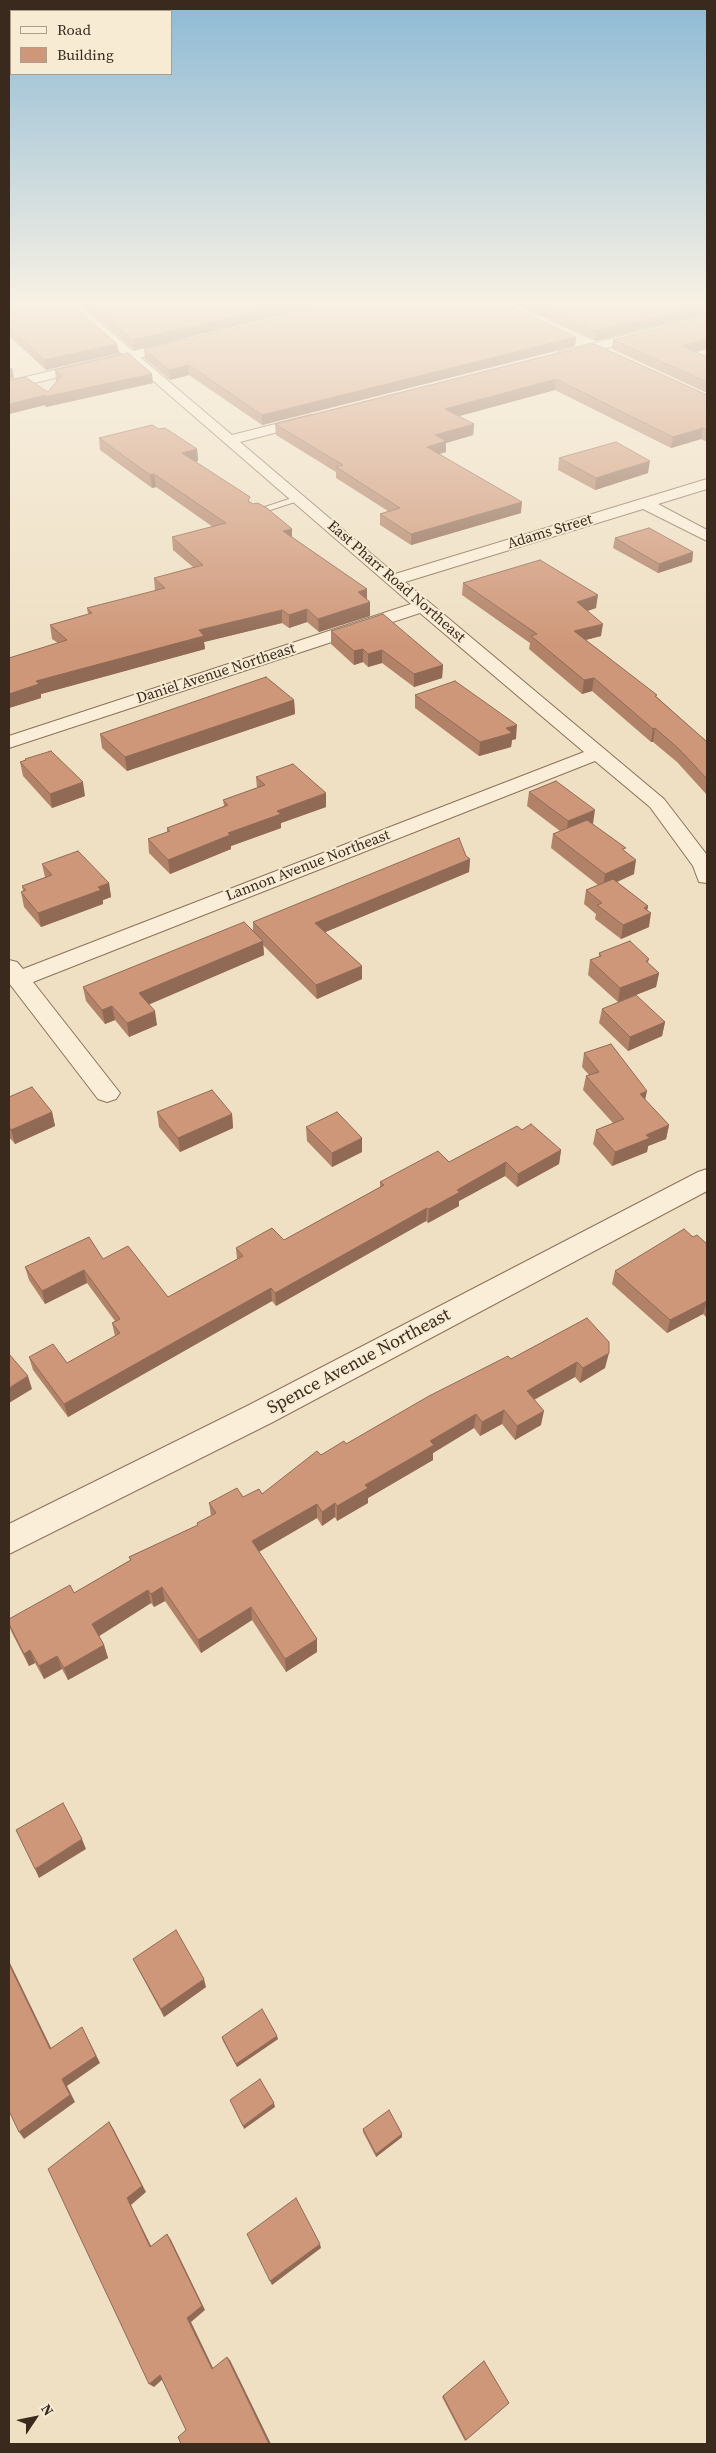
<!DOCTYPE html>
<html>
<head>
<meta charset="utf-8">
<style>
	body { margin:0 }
	#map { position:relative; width:716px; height:2453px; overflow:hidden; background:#efe0c4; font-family:"Source Serif 4",serif }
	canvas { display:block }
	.frame { position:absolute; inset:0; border:10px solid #3a2a1e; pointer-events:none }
	.legend { position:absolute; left:10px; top:10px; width:162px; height:65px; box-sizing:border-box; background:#f7ebd4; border:1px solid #ab9e8b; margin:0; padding:6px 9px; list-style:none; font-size:15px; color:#3a2a1e }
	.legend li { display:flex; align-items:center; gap:10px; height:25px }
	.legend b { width:25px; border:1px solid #ab9e8b }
	.north { position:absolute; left:10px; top:2393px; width:50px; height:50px; -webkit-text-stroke:4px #f7ebd4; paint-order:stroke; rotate:56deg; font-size:14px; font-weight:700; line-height:20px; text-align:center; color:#3a2a1e }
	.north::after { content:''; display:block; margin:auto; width:18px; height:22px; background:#3a2a1e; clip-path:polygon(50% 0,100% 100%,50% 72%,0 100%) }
</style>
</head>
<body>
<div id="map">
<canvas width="716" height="2453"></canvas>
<div class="frame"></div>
<ul class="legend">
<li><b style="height:6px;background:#faeed8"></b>Road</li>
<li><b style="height:14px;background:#cf9779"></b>Building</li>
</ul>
<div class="north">N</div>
</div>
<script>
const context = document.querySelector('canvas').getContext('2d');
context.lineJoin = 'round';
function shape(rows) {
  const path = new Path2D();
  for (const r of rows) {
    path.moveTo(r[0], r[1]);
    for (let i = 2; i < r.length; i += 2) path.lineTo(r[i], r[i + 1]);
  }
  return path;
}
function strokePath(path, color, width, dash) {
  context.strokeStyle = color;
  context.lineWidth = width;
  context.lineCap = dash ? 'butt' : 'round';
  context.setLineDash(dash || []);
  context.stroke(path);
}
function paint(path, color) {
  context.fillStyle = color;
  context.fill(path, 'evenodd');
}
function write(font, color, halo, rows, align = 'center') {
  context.font = font + ' "Source Serif 4",serif';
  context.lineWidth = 4;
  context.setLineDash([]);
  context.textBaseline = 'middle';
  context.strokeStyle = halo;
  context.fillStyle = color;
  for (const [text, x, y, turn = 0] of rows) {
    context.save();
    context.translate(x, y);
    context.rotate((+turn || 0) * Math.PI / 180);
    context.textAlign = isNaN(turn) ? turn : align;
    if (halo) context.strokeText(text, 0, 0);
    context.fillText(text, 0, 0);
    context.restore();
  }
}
const service = shape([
	[295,497,304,499,255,515,250,512,295,497]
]);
const minor = shape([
	[62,302,75,302,232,435,311,415,316,416,318,419,316,422,240,442,395,574,707,479,707,489,658,504,707,530,707,541,643,509,405,582,664,799,707,855,707,883,699,882,693,866,650,807,595,761,33,982,120,1093,116,1099,107,1102,98,1099,9,983,9,960,17,962,23,969,584,752,420,613,9,748,9,736,411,604,62,302],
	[707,315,707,323,563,359,556,355,558,352,707,315]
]);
const tertiary = shape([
	[180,340,187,344,185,347,9,389,9,381,180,340],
	[707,1169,707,1191,271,1423,9,1554,9,1524,249,1405,698,1172,707,1169]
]);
strokePath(service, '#8b715a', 2);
strokePath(minor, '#8b715a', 2);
strokePath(tertiary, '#8b715a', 2);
paint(service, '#faeed8');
paint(minor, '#faeed8');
paint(tertiary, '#faeed8');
paint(shape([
	[9,302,119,353,46,370,9,336],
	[78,302,339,302,134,350],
	[509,302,707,302,707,314,595,341],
	[707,316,707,349,696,352,707,357,707,393,612,349,613,340],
	[576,337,575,346,262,425,189,375,170,380,145,359,144,349],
	[594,344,707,395,707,442,701,439,671,448,555,390,458,416,474,424,473,435,446,443,446,452,439,454,521,513,411,545,380,525,380,514,388,511,336,478,336,472,276,435,275,424],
	[55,370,153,383,46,407,45,405,9,414,9,380,48,392,57,381,56,380],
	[159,429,197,449,198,461,196,462,250,502,292,529,292,537,367,589,367,600,370,616,319,632,307,622,289,628,282,623,204,642,205,649,41,694,41,698,9,708,9,658,58,643,52,639,50,625,88,614,87,608,155,591,154,578,193,567,173,550,172,537,213,527,156,487,152,488,100,450,99,438],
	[559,458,648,473,595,490,558,470],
	[615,538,693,552,692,562,658,573,613,548],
	[463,583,596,608,587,611,601,636,586,640,657,697,706,741,707,741,707,795,677,762,653,742,651,742,592,691,582,694,529,649,530,643,462,595],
	[331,631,443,665,442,678,414,687,382,663,368,667,363,662,354,665,331,644],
	[415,695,516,739,512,740,511,747,479,756,415,708],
	[294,700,295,714,127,771,102,748,100,734],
	[25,759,85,796,52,808,23,776,20,762,25,761],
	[256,777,326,807,281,823,281,828,231,846,231,849,170,874,149,853,148,839,167,832,167,828,224,806,223,800,257,788],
	[529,792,625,851,634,874,617,882,648,906,647,910,649,927,621,939,595,919,596,914,584,904,586,890,598,885,551,848,553,834,560,831,527,806],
	[466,856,470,859,469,872,325,932,362,966,362,979,317,999,263,945,264,955,149,1004,157,1025,129,1037,115,1020,105,1024,86,1001,83,987,253,931,253,922],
	[42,864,109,883,111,897,103,900,103,904,41,927,24,907,21,892,23,891,22,886,45,877],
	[599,953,649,959,648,963,659,973,656,987,618,1002,588,975,590,960,599,957],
	[602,1009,665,1022,662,1036,628,1051,599,1023],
	[584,1053,645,1100,669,1125,666,1139,648,1146,647,1152,612,1166,593,1144,596,1130,613,1123,583,1090,586,1076,589,1075,582,1067],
	[9,1097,52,1112,55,1126,15,1144,9,1137],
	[157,1112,232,1114,233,1128,180,1152,159,1127],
	[306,1127,362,1138,362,1152,332,1167,307,1141],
	[522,1130,561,1150,559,1164,517,1187,505,1176,459,1201,459,1206,428,1223,426,1221,276,1306,272,1301,68,1417,33,1370,29,1357,67,1363,115,1336,112,1323,115,1321,87,1283,45,1304,29,1280,25,1267,103,1259,168,1297,237,1259,236,1248,284,1240,380,1187,380,1182,449,1162],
	[693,1237,707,1244,707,1318,703,1314,667,1333,612,1284,615,1271],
	[587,1318,605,1368,580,1383,575,1377,534,1400,541,1425,515,1440,502,1424,480,1436,474,1428,433,1453,433,1460,368,1498,368,1503,337,1521,335,1517,322,1526,317,1518,259,1552,317,1639,317,1652,286,1672,252,1620,201,1653,165,1601,154,1607,151,1603,99,1636,104,1645,108,1658,68,1680,62,1669,44,1679,35,1663,29,1666,12,1633,9,1626,9,1619,74,1593,130,1560,129,1557,198,1525,197,1523,211,1516,209,1503,262,1494,321,1455,346,1444,511,1359],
	[133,1959,206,1987,164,2017,137,1967],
	[222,2037,278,2039,237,2067,223,2041],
	[363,2129,402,2137,376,2157,363,2132],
	[484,2361,509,2403,465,2441,442,2397]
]), '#b28268');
paint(shape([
	[298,302,339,302,134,350,133,340],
	[707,305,707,314,595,341,596,331],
	[576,337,575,346,262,425,262,415],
	[707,339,707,349,680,356,682,346],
	[117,344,119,353,46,370,44,360],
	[189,365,189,375,170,380,169,370],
	[12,368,14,378,9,379,9,369],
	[152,374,153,383,46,407,45,405,9,414,9,404,46,395],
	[556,379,555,390,445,420,445,409],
	[474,424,473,435,446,443,446,452,427,458,427,447,435,435],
	[703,428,701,439,671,448,673,437],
	[197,449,198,461,183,465,182,453],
	[650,461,648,473,595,490,596,478],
	[154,474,156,487,152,488,150,475],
	[522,502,521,513,411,545,411,534],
	[292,529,292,541,283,531],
	[693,552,692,562,658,573,659,564],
	[367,589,367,602,358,592],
	[598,595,596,608,575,615,577,602],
	[370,602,370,616,319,632,318,619],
	[307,609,307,622,289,628,289,615],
	[282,610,282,623,204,642,205,649,41,694,41,698,9,708,9,694,36,681,199,630],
	[603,624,601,636,572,643,574,631],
	[363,649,363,662,354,665,354,651],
	[382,650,382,663,368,667,368,654],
	[443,665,442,678,414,687,414,674],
	[594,678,592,691,582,694,584,680],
	[294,700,295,714,127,771,125,757],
	[517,725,516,739,512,740,511,747,479,756,480,742,506,728],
	[655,728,653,742,651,742,653,729],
	[83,782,85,796,52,808,50,794],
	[326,793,326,807,281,823,281,828,231,846,231,849,170,874,168,860,277,811],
	[595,810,593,824,566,835,568,821],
	[470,859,469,872,316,936,315,923],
	[636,860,634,874,603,888,605,874],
	[109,883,111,897,103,900,103,904,41,927,38,913],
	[648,906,646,915,651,913,649,927,621,939,623,925,644,908],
	[263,941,264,955,141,1008,139,993],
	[362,966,362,979,317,999,316,985],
	[659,973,656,987,618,1002,620,988],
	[112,1006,115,1020,105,1024,102,1010],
	[155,1011,157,1025,129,1037,127,1023],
	[665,1022,662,1036,628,1051,630,1037],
	[647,1091,644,1105,640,1094],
	[52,1112,55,1126,15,1144,11,1130],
	[232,1114,233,1128,180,1152,178,1138],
	[669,1125,666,1139,648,1146,647,1152,612,1166,615,1152,646,1135],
	[362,1138,362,1152,332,1167,332,1153],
	[561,1150,559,1164,517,1187,518,1174],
	[506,1162,505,1176,459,1201,459,1206,428,1223,429,1209,457,1190],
	[427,1208,426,1221,276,1306,275,1293],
	[84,1270,87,1283,45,1304,42,1291],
	[271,1288,272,1301,68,1417,64,1404],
	[707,1301,703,1314,667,1333,670,1320],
	[609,1353,605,1368,580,1383,583,1368],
	[577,1362,575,1377,524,1405,527,1391],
	[28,1376,32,1389,9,1403,9,1388],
	[504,1410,502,1424,480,1436,482,1422],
	[544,1411,541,1425,515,1440,517,1426],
	[476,1414,474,1428,433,1453,433,1460,368,1498,368,1503,337,1521,337,1506,365,1485,430,1441],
	[335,1503,335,1517,322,1526,322,1512],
	[317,1504,317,1518,253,1555,252,1541],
	[162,1587,165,1601,154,1607,151,1594],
	[148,1590,151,1603,96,1638,92,1624],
	[251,1607,252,1620,201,1653,198,1640],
	[317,1639,317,1652,286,1672,285,1659],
	[104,1645,108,1658,68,1680,64,1668],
	[30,1650,35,1663,29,1666,24,1654],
	[57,1656,62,1669,44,1679,39,1666],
	[82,1839,86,1849,39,1878,35,1869],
	[9,1961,55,2056,50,2049,9,1964],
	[204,1979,206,1987,164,2017,161,2009],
	[82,2027,100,2063,67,2086,75,2102,24,2139,19,2132,62,2079],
	[277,2036,278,2039,237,2067,236,2064],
	[274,2103,275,2107,244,2129,243,2126],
	[109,2122,114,2130,146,2192,131,2205,154,2252,150,2247,127,2198],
	[402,2134,402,2137,376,2157,376,2154],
	[167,2234,171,2240,205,2310,191,2322,215,2372,212,2369,187,2318],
	[320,2244,321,2248,272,2285,270,2281],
	[227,2357,230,2360,271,2444,269,2444],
	[160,2375,164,2378,154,2387,149,2384]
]), '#916a55');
const building = shape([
	[9,302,69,302,117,344,44,360,9,328,9,302],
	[88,302,298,302,133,340,88,302],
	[347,302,501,302,576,337,262,415,189,365,169,370,144,349,347,302],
	[531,302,707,302,707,305,596,331,531,302],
	[707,316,707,339,682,346,707,357,707,382,613,340,707,316],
	[594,344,707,395,707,430,703,428,673,437,556,379,445,409,474,424,435,435,446,441,427,447,522,502,411,534,380,514,400,508,336,467,343,465,275,424,594,344],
	[128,353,152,374,44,397,46,395,9,404,9,380,25,377,48,392,61,376,55,370,128,353],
	[152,425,159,429,165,428,197,449,182,453,250,497,248,501,253,504,258,503,268,509,292,529,283,531,367,589,358,592,370,602,318,619,307,609,289,615,282,610,199,630,204,636,36,681,39,684,9,694,9,658,67,640,50,625,92,613,87,608,165,588,154,578,203,565,172,537,226,523,154,474,150,475,99,438,152,425],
	[616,442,650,461,596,478,559,458,616,442],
	[649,528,693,552,659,564,615,538,649,528],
	[540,560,598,595,577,602,603,624,574,631,657,695,655,696,706,741,707,741,707,779,679,749,655,728,653,729,594,678,584,680,531,636,537,634,463,583,540,560],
	[383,614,443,665,414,674,382,650,368,654,363,649,354,651,331,631,383,614],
	[266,677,294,700,125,757,100,734,266,677],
	[455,681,517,725,506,728,512,733,480,742,415,695,455,681],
	[51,751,83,782,50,794,20,762,26,760,25,759,51,751],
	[293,764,326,793,277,811,281,814,228,833,230,835,168,860,148,839,170,831,167,828,228,805,223,800,265,785,256,777,293,764],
	[556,781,595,810,568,821,529,792,556,781],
	[587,820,626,848,622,849,636,860,605,874,553,834,587,820],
	[459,838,466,856,470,859,315,923,362,966,316,985,253,922,459,838],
	[78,851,109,883,98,887,101,890,38,913,21,892,26,890,22,886,52,875,42,864,78,851],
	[613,879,648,906,644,908,651,913,623,925,597,905,602,903,586,890,613,879],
	[244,922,263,941,139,993,155,1011,127,1023,112,1006,102,1010,83,987,244,922],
	[630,941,649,959,646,961,659,973,620,988,590,960,601,956,599,953,630,941],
	[636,995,665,1022,630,1037,602,1009,636,995],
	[611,1044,647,1091,640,1094,669,1125,646,1135,650,1138,615,1152,596,1130,624,1119,586,1076,599,1072,584,1053,611,1044],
	[32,1087,52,1112,11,1130,9,1127,9,1097,32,1087],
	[212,1090,232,1114,178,1138,157,1112,212,1090],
	[337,1112,362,1138,332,1153,306,1127,337,1112],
	[531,1124,561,1150,518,1174,506,1162,457,1190,460,1192,429,1209,427,1208,275,1293,271,1288,64,1404,29,1357,53,1344,67,1363,120,1333,112,1323,120,1319,84,1270,42,1291,25,1267,89,1237,103,1259,128,1246,168,1297,243,1256,236,1248,272,1228,284,1240,384,1185,380,1182,438,1151,449,1162,517,1126,522,1130,531,1124],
	[684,1229,693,1237,697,1235,707,1244,707,1301,670,1320,615,1271,684,1229],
	[587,1318,609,1342,609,1353,583,1368,577,1362,527,1391,544,1411,517,1426,504,1410,482,1422,476,1414,430,1441,434,1445,365,1485,368,1488,337,1506,335,1503,322,1512,317,1504,252,1541,317,1639,285,1659,251,1607,198,1640,162,1587,151,1594,148,1590,92,1624,104,1645,64,1668,57,1656,39,1666,30,1650,24,1654,9,1624,9,1619,70,1585,74,1593,131,1560,129,1557,198,1525,197,1523,216,1513,209,1503,237,1488,243,1497,259,1489,262,1494,317,1451,321,1455,344,1441,346,1444,429,1396,508,1356,511,1359,587,1318],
	[9,1354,28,1376,9,1388,9,1354],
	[63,1803,82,1839,35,1869,16,1830,63,1803],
	[176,1930,204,1979,161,2009,133,1959,176,1930],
	[9,1964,50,2049,82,2027,96,2056,62,2079,70,2095,19,2132,9,2111,9,1964],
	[262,2009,277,2036,236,2064,222,2037,262,2009],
	[260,2079,274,2103,243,2126,230,2100,260,2079],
	[389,2110,402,2134,376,2154,363,2129,389,2110],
	[109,2122,142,2186,127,2198,150,2247,167,2234,202,2306,187,2318,212,2369,227,2357,269,2444,181,2444,178,2437,186,2430,160,2375,149,2384,48,2169,109,2122],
	[296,2198,320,2244,270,2281,247,2234,296,2198],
	[484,2361,509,2403,466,2440,443,2396,484,2361]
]);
paint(building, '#cf9779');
strokePath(building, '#916a55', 1);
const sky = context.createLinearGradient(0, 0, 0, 645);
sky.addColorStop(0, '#8dbad5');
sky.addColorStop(0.47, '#f8f1e4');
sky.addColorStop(1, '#f8f1e400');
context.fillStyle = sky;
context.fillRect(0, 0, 716, 645);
write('15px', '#3a2a1e', '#f7ebd4', [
	["Adams Street",550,532,-17],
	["East Pharr Road Northeast",396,582,41],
	["Daniel Avenue Northeast",216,674,-18],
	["Lannon Avenue Northeast",308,866,-21]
]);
write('18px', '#3a2a1e', '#f7ebd4', [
	["Spence Avenue Northeast",359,1362,-28]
]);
</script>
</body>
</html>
